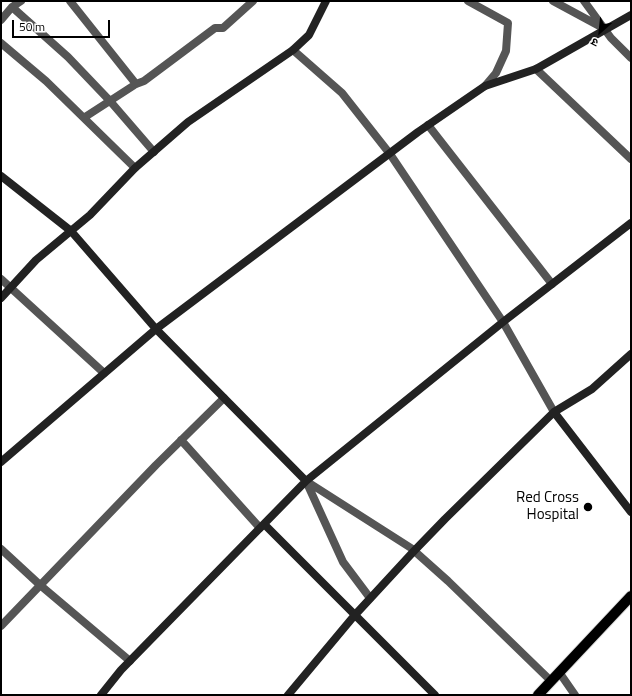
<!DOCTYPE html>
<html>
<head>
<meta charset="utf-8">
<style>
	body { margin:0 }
	#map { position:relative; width:632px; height:696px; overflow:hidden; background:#fff; font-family:"Titillium Web","Noto Sans Devanagari",sans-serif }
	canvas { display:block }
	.frame { position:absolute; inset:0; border:2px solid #000; pointer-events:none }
	.north { position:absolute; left:580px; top:12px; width:40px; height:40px; -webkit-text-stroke:3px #fff; paint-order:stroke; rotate:207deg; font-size:11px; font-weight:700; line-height:16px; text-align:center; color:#000 }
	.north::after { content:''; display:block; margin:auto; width:14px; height:18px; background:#000; clip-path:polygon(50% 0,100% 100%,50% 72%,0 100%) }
	.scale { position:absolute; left:12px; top:20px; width:98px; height:18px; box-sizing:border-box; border:2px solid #000; border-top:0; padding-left:5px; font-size:12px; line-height:14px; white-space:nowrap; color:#000; -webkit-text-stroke:3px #fff; paint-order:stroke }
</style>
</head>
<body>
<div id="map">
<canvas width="632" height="696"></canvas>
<div class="frame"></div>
<div class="north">उ</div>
<div class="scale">50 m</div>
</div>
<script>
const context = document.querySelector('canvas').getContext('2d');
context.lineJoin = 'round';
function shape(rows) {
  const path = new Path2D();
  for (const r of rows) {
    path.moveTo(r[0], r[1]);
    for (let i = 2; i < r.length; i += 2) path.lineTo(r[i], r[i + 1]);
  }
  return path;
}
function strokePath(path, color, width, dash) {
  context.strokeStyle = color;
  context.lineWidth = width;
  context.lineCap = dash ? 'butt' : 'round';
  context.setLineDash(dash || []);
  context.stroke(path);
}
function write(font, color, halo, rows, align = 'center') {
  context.font = font + ' "Titillium Web",sans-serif';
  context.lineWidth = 3;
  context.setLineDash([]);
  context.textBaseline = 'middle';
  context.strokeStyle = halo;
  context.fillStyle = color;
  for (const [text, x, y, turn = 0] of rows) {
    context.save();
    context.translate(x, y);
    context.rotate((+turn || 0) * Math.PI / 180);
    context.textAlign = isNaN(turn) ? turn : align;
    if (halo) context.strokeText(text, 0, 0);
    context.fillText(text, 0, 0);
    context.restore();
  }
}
const primary = shape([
	[538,695,631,596]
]);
strokePath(primary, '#dbdbdb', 12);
strokePath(shape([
	[70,1,136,84],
	[468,1,508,23,506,51,496,73,485,86],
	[553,1,603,28],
	[584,1,611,38,631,58],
	[12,7,68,57,110,101,154,152],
	[1,20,12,7,21,1],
	[1,43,46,81,135,168],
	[293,50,342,93,390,154,503,322,554,412],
	[536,69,631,159],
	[85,117,136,84,144,81,215,28,223,28,253,1],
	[428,125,552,284],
	[1,279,104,373],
	[181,440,260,528],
	[1,549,40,585,130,661],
	[370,598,343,562,306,481,411,548,448,581,551,681],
	[1,626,156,465,224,398],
	[559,672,575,695]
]), '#555', 8);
strokePath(shape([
	[1,176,71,231,156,329,306,481],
	[1,298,36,260,90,215,135,168,188,122,293,50,309,35,326,1],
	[631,354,592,389,554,412,631,512],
	[1,462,156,329,418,132,485,86,536,69,631,15],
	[264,524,435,695],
	[101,695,121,670,306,481,503,322,631,223],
	[288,695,354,616,414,551,445,519,554,412]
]), '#222', 8);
strokePath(primary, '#000', 10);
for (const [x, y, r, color] of [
	[588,507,5,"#000"]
]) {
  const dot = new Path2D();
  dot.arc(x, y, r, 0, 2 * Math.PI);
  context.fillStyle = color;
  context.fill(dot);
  strokePath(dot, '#fff', 1.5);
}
write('15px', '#000', '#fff', [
	["Red Cross",579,498],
	["Hospital",579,515]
], 'right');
</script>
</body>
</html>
